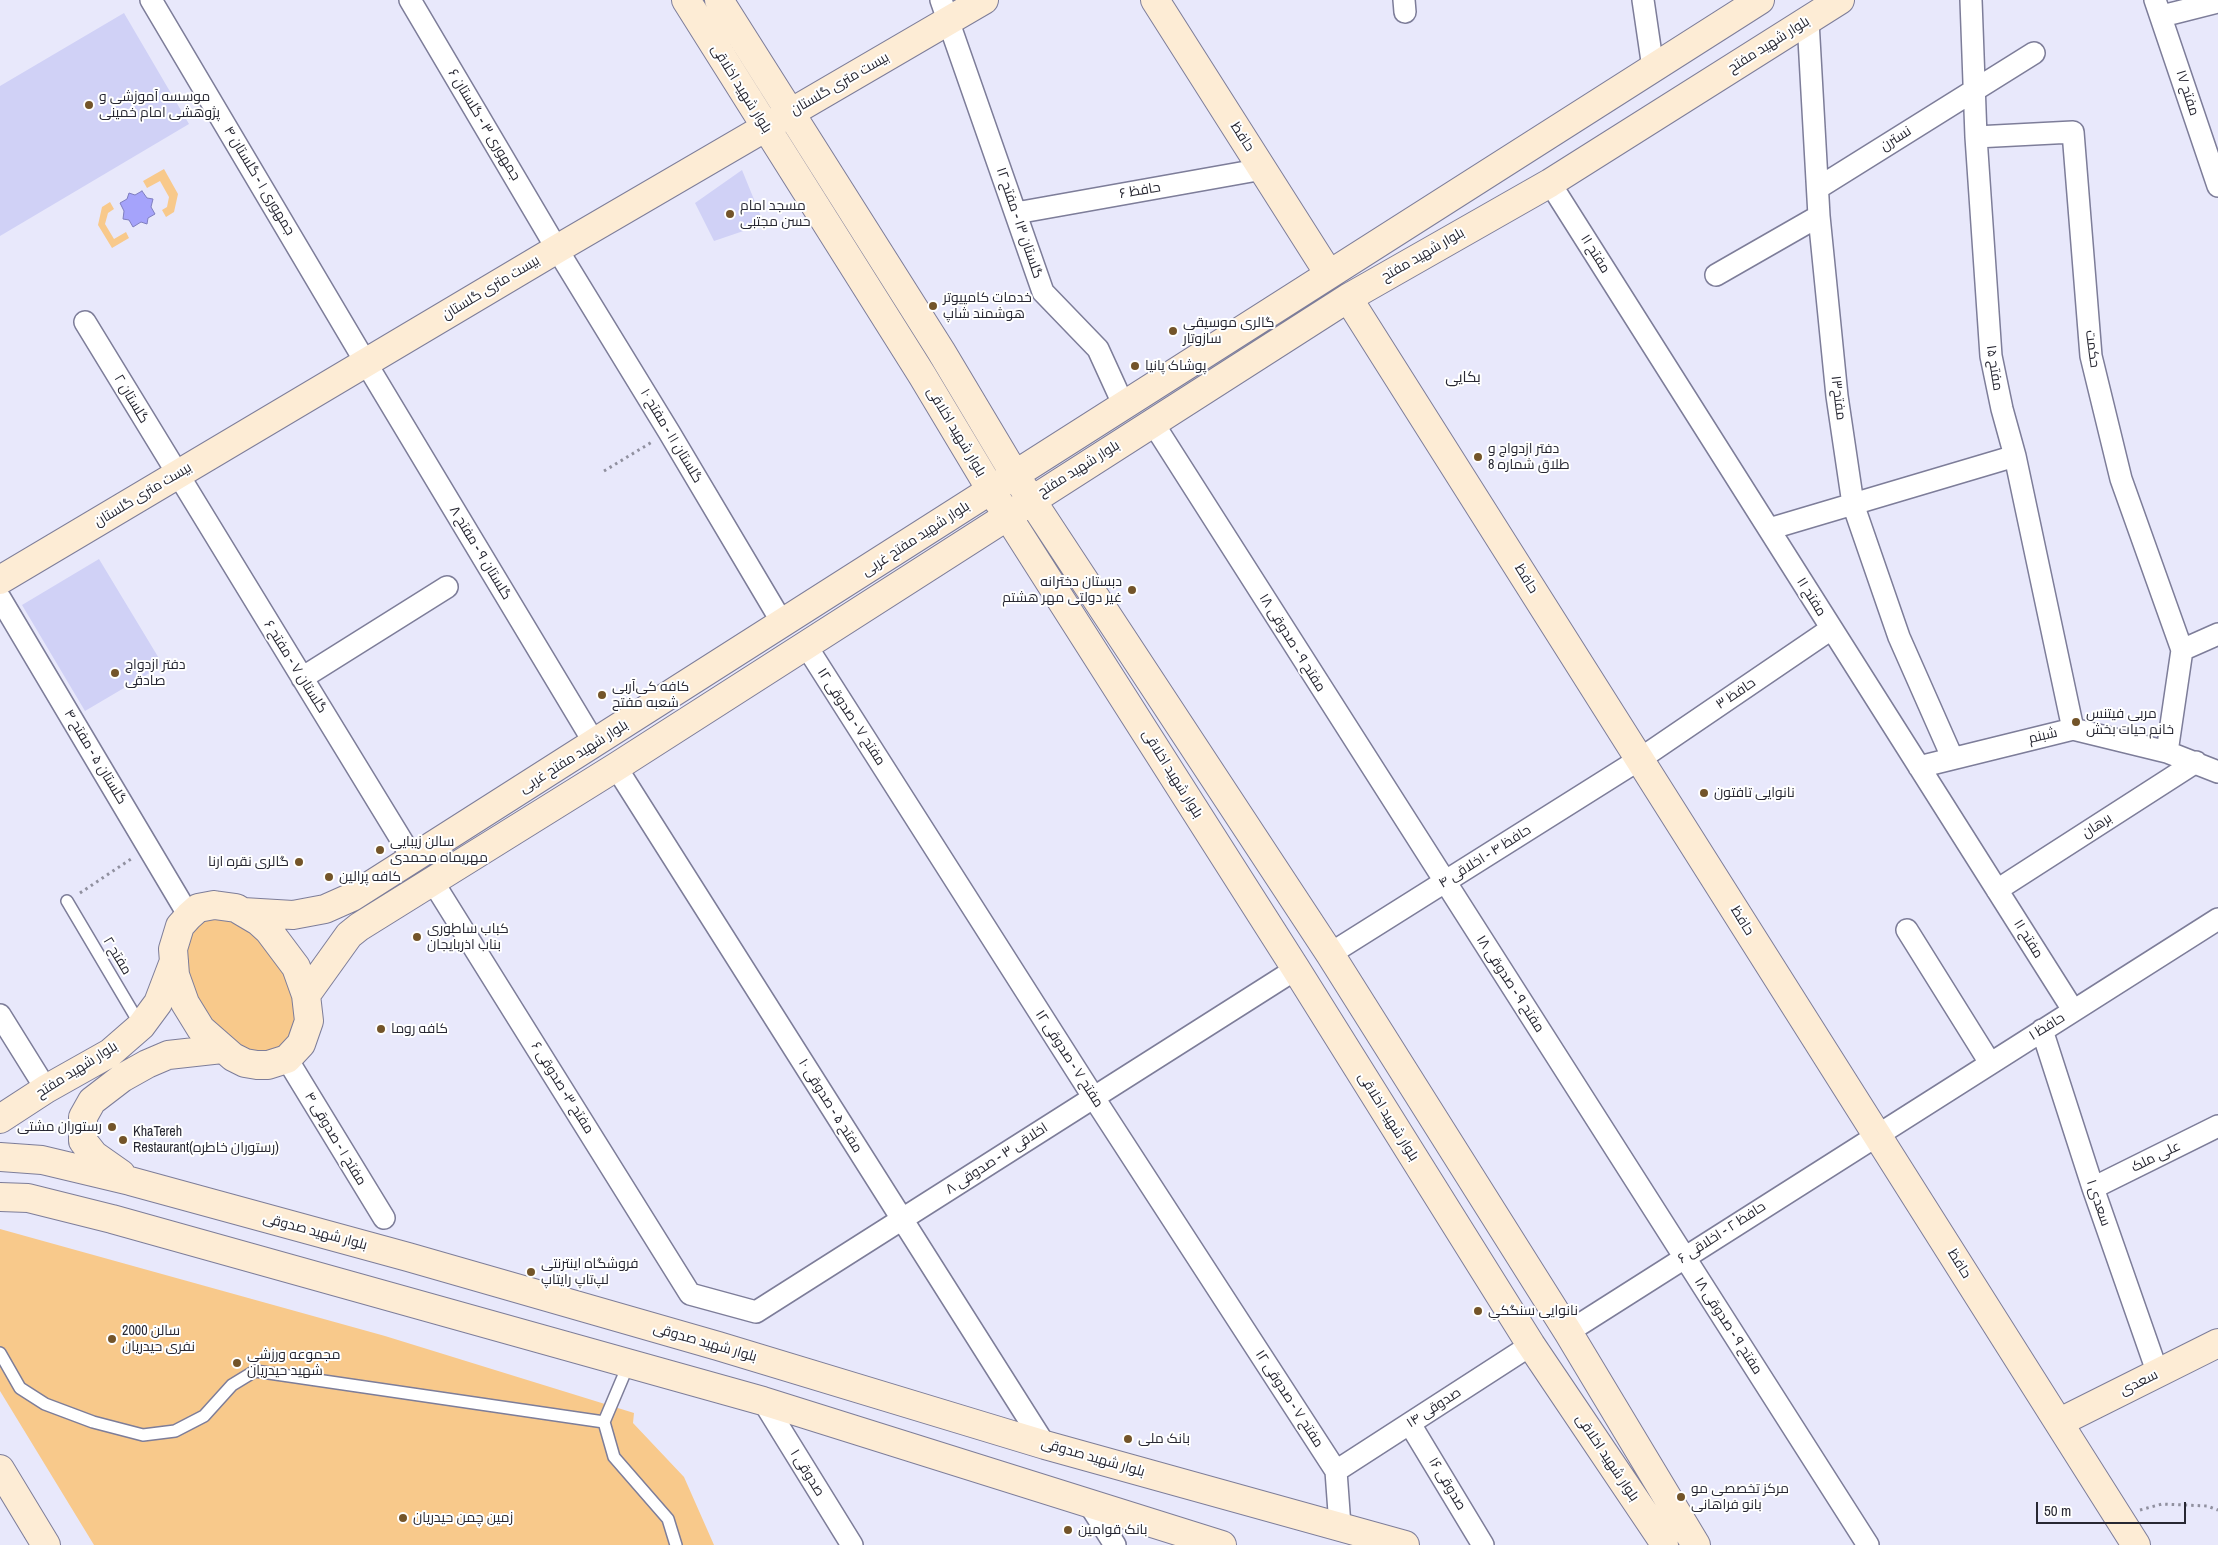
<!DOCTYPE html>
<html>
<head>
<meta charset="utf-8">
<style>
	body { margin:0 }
	#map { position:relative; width:2218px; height:1545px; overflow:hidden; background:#e8e8fb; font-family:"Archivo Narrow",sans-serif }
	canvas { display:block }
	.scale { position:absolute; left:2036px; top:1502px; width:150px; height:22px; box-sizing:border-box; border:2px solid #272732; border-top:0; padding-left:6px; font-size:15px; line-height:18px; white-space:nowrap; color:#272732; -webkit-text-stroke:4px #fff; paint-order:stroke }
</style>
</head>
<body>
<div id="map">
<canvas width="2218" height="1545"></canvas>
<div class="scale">50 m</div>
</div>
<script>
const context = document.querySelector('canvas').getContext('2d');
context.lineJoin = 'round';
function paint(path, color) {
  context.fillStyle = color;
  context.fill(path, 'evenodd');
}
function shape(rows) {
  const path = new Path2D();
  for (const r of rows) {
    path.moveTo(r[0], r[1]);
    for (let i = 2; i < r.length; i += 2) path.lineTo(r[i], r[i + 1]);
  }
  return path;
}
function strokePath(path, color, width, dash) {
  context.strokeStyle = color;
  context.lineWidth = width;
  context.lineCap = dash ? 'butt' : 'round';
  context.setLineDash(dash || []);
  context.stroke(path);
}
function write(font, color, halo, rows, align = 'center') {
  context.font = font + ' "Archivo Narrow",Cairo,sans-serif';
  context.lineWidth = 4;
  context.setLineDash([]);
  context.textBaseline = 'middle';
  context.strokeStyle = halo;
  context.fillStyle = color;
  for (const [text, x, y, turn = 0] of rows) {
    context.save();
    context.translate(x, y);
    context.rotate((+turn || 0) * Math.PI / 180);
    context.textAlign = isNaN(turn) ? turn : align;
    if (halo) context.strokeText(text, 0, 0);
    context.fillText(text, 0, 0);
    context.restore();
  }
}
paint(shape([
	[164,169,178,194,174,212,166,217,162,210,167,207,169,197,160,181,147,188,143,181],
	[110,202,114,209,108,213,105,224,114,239,126,232,129,238,112,248,98,225,102,207],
	[224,914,263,937,299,998,294,1042,259,1057,209,1026,181,965,194,921],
	[0,1229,385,1336,634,1413,633,1423,684,1477,714,1545,94,1545,0,1391]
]), '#f8c98b');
const water = shape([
	[142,191,147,198,153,199,151,207,155,214,148,218,147,224,141,222,133,227,129,220,123,219,124,211,120,203,127,199,129,193,135,195,142,191]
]);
paint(water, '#a5a3fb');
strokePath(water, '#7f7ebf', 1);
paint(shape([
	[124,13,189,124,0,236,0,86],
	[742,170,764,224,714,241,695,203],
	[99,559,163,665,85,711,22,605]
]), '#d0d1f6');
const lane = shape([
	[67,901,141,1026],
	[0,1353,20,1388,45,1404,93,1422,143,1435,175,1431,204,1416,232,1385,255,1371,604,1422],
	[629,1363,604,1422,614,1457,668,1519,676,1545]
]);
const street = shape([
	[151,0,366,363,595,744],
	[410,0,557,249,669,432,783,624],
	[941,0,1043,292,1098,349,1124,406],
	[1404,0,1405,12],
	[1643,0,1653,68],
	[1971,0,1976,137,1991,356,2002,409,2015,456,2073,729],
	[2155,0,2218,186],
	[2162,16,2218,2],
	[1808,21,1819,216,1837,396,1853,504,1899,637,1952,757],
	[1976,137,2073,132,2091,356,2121,479,2182,650],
	[1550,183,2073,1010],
	[1818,188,2034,53],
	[1016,213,1263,169],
	[1716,275,1819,216],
	[85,322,413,859],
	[1153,423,1868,1545],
	[1769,529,2015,456],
	[0,598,189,916],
	[805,644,1094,1098,1336,1471,1340,1526],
	[302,678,447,587],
	[2167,752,2182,650,2218,634],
	[616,767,1045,1445],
	[1919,767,2073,729,2167,752,2218,772],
	[433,882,690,1294,756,1312,1296,969],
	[1997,890,2196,762],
	[1907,930,1990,1063],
	[1330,954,1640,759,1831,629],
	[0,1015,46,1089],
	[2042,1030,2093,1188,2158,1374],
	[287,1059,384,1218],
	[2093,1188,2218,1126],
	[1568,1332,2218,919],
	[763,1401,852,1545],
	[1410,1424,1483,1545],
	[1336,1471,1531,1345],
	[1089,1504,1115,1545]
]);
const secondary = shape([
	[686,0,922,375,991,490,1296,969,1531,1345,1661,1538,1664,1545],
	[719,0,941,351,1015,475,1330,954,1568,1332,1696,1545],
	[1155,0,1329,274],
	[1348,298,2136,1545],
	[0,580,557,249,984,0],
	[214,905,236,908,258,921,269,931,296,967,306,995,309,1021,301,1044,287,1059,268,1065,257,1065,245,1063,233,1057,201,1029,185,1003,175,975,173,949,180,926,189,916,198,908,214,905],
	[243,912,293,915,325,909,352,897,1760,0],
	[306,995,349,935,359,927,616,767,1348,298,1550,183,1840,0],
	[0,1119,46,1089,110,1053,141,1026,158,1003,174,961],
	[0,1157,42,1160,130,1181,408,1257,718,1346,1045,1445,1405,1545],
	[121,1174,94,1155,83,1141,83,1117,92,1101,122,1078,147,1064,168,1055,222,1049],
	[0,1197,28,1198,112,1219,763,1401,1222,1545],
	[2060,1422,2218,1343],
	[0,1469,46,1545]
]);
strokePath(lane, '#7d7d99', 14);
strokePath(street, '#7d7d99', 24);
strokePath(secondary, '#7d7d99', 30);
strokePath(shape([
	[604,471,652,442],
	[80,893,131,859],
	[2140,1510,2162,1504,2207,1506,2218,1510]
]), '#90909f', 3, [2.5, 4]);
strokePath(lane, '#fff', 11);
strokePath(street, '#fff', 21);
strokePath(secondary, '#fdecd5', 28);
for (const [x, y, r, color] of [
	[89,105,5,"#735429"],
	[730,214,5,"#735429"],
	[933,306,5,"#735429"],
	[1173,331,5,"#735429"],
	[1135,366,5,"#735429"],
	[1478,457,5,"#735429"],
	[1132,590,5,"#735429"],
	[115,673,5,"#735429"],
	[602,695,5,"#735429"],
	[2076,722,5,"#735429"],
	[1704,793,5,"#735429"],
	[380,850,5,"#735429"],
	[299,862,5,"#735429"],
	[329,877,5,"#735429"],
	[417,937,5,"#735429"],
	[381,1029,5,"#735429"],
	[112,1127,5,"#735429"],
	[123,1140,5,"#735429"],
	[531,1272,5,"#735429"],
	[1478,1311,5,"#735429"],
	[112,1339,5,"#735429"],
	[237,1363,5,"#735429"],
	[1128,1439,5,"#735429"],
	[1681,1497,5,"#735429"],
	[403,1518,5,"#735429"],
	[1068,1530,5,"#735429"]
]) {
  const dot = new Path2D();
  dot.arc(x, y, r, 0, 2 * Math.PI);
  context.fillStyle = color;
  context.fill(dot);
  strokePath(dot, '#fff', 2);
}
write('14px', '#272732', '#fff', [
	["بلوار شهید مفتح",1769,45,-32],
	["بیست متری گلستان",840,84,-30],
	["بلوار شهید اخلاقی",741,89,58],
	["مفتح ۱۷",2187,93,72],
	["جمهوری ۳ - گلستان ۶",484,125,59],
	["حافظ",1242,137,57],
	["نسترن",1896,139,-32],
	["جمهوری ۱ - گلستان ۴",259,181,59],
	["حافظ ۶",1140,191,-10],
	["گلستان ۱۳ - مفتح ۱۲",1019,223,71],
	["مفتح ۱۱",1595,254,58],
	["بلوار شهید مفتح",1423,255,-30],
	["بیست متری گلستان",491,288,-31],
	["حکمت",2092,349,82],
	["مفتح ۱۵",1994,368,81],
	["مفتح۱۳",1838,398,83],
	["گلستان ۲",131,399,59],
	["بلوار شهید اخلاقی",956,432,59],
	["گلستان ۱۱ - مفتح ۱۰",671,436,59],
	["بلوار شهید مفتح",1079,469,-32],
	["بیست متری گلستان",143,495,-31],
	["بلوار شهید مفتح غربی",916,539,-33],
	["گلستان ۹ - مفتح ۸",480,553,59],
	["حافظ",1526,579,58],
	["مفتح ۱۱",1811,597,58],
	["مفتح ۹ - صدوقی ۱۸",1292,643,58],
	["گلستان ۷ - مفتح ۶",295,667,58],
	["حافظ ۳",1736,694,-34],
	["مفتح ۷ - صدوقی ۱۲",851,717,57],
	["شبنم",2043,736,-13],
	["گلستان ۵ - مفتح ۴",95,757,59],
	["بلوار شهید مفتح غربی",574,757,-32],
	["بلوار شهید اخلاقی",1172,774,58],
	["برهان",2097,826,-33],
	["حافظ ۴ - اخلاقی ۴",1485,857,-32],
	["حافظ",1742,921,58],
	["مفتح ۱۱",2028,939,58],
	["مفتح ۲",117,956,59],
	["مفتح ۹ - صدوقی ۱۸",1510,984,57],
	["حافظ ۱",2047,1027,-32],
	["مفتح ۷ - صدوقی ۱۲",1069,1059,57],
	["بلوار شهید مفتح",77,1070,-32],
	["مفتح ۳- صدوقی ۶",562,1088,58],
	["مفتح ۵ - صدوقی ۱۰",830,1106,58],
	["بلوار شهید اخلاقی",1388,1117,58],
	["مفتح ۱ - صدوقی ۴",335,1139,59],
	["علی ملک",2156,1157,-26],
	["اخلاقی ۳ - صدوقی ۸",997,1159,-33],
	["سعدی ۱",2098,1203,71],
	["بلوار شهید صدوقی",315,1232,15],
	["حافظ ۲ - اخلاقی ۶",1722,1233,-33],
	["حافظ",1959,1264,58],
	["مفتح ۹ - صدوقی ۱۸",1728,1326,57],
	["بلوار شهید صدوقی",705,1343,16],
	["سعدی",2139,1383,-26],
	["مفتح ۷ - صدوقی ۱۲",1289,1399,57],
	["صدوقی ۱۴",1434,1408,-33],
	["بلوار شهید صدوقی",1093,1458,16],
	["بلوار شهید اخلاقی",1607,1458,56],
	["صدوقی ۱",807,1473,58],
	["صدوقی ۱۶",1447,1484,59]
]);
write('14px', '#272732', '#fff', [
	["موسسه آموزشی و",99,97],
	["پژوهشی امام خمینی",99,113],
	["مسجد امام",740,206],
	["حسن مجتبی",740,222],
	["خدمات کامپیوتر",943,298],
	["هوشمند شاپ",943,314],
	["گالری موسیقی",1183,323],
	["سازوتار",1183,339],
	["پوشاک پانیا",1145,366],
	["دفتر ازدواج و",1488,449],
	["طلاق شماره 8",1488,465],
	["دبستان دخترانه",1122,582,"right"],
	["غیر دولتی مهر هشتم",1122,598,"right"],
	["دفتر ازدواج",125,665],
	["صادقی",125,681],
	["کافه کی‌آربی",612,687],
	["شعبه مفتح",612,703],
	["مربی فیتنس",2086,714],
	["خانم حیات بخش",2086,730],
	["نانوایی تافتون",1714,793],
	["سالن زیبایی",390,842],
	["مهریماه محمدی",390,858],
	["گالری نقره ارنا",289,862,"right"],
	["کافه پرالین",339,877],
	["کباب ساطوری",427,929],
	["بناب اذربایجان",427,945],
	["کافه روما",391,1029],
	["رستوران مشتی",102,1127,"right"],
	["KhaTereh",133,1132],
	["Restaurant(رستوران خاطره)",133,1148],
	["فروشگاه اینترنتی",541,1264],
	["لپ‌تاپ رایتاپ",541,1280],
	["نانوایی سنگکیِ",1488,1311],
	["سالن 2000",122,1331],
	["نفری حیدریان",122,1347],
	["مجموعه ورزشی",247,1355],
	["شهید حیدریان",247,1371],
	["بانک ملی",1138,1439],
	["مرکز تخصصی مو",1691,1489],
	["بانو فراهانی",1691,1505],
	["زمین چمن حیدریان",413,1518],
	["بانک قوامین",1078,1530]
], 'left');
write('15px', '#272732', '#fff', [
	["بکایی",1463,378]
]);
</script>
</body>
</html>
